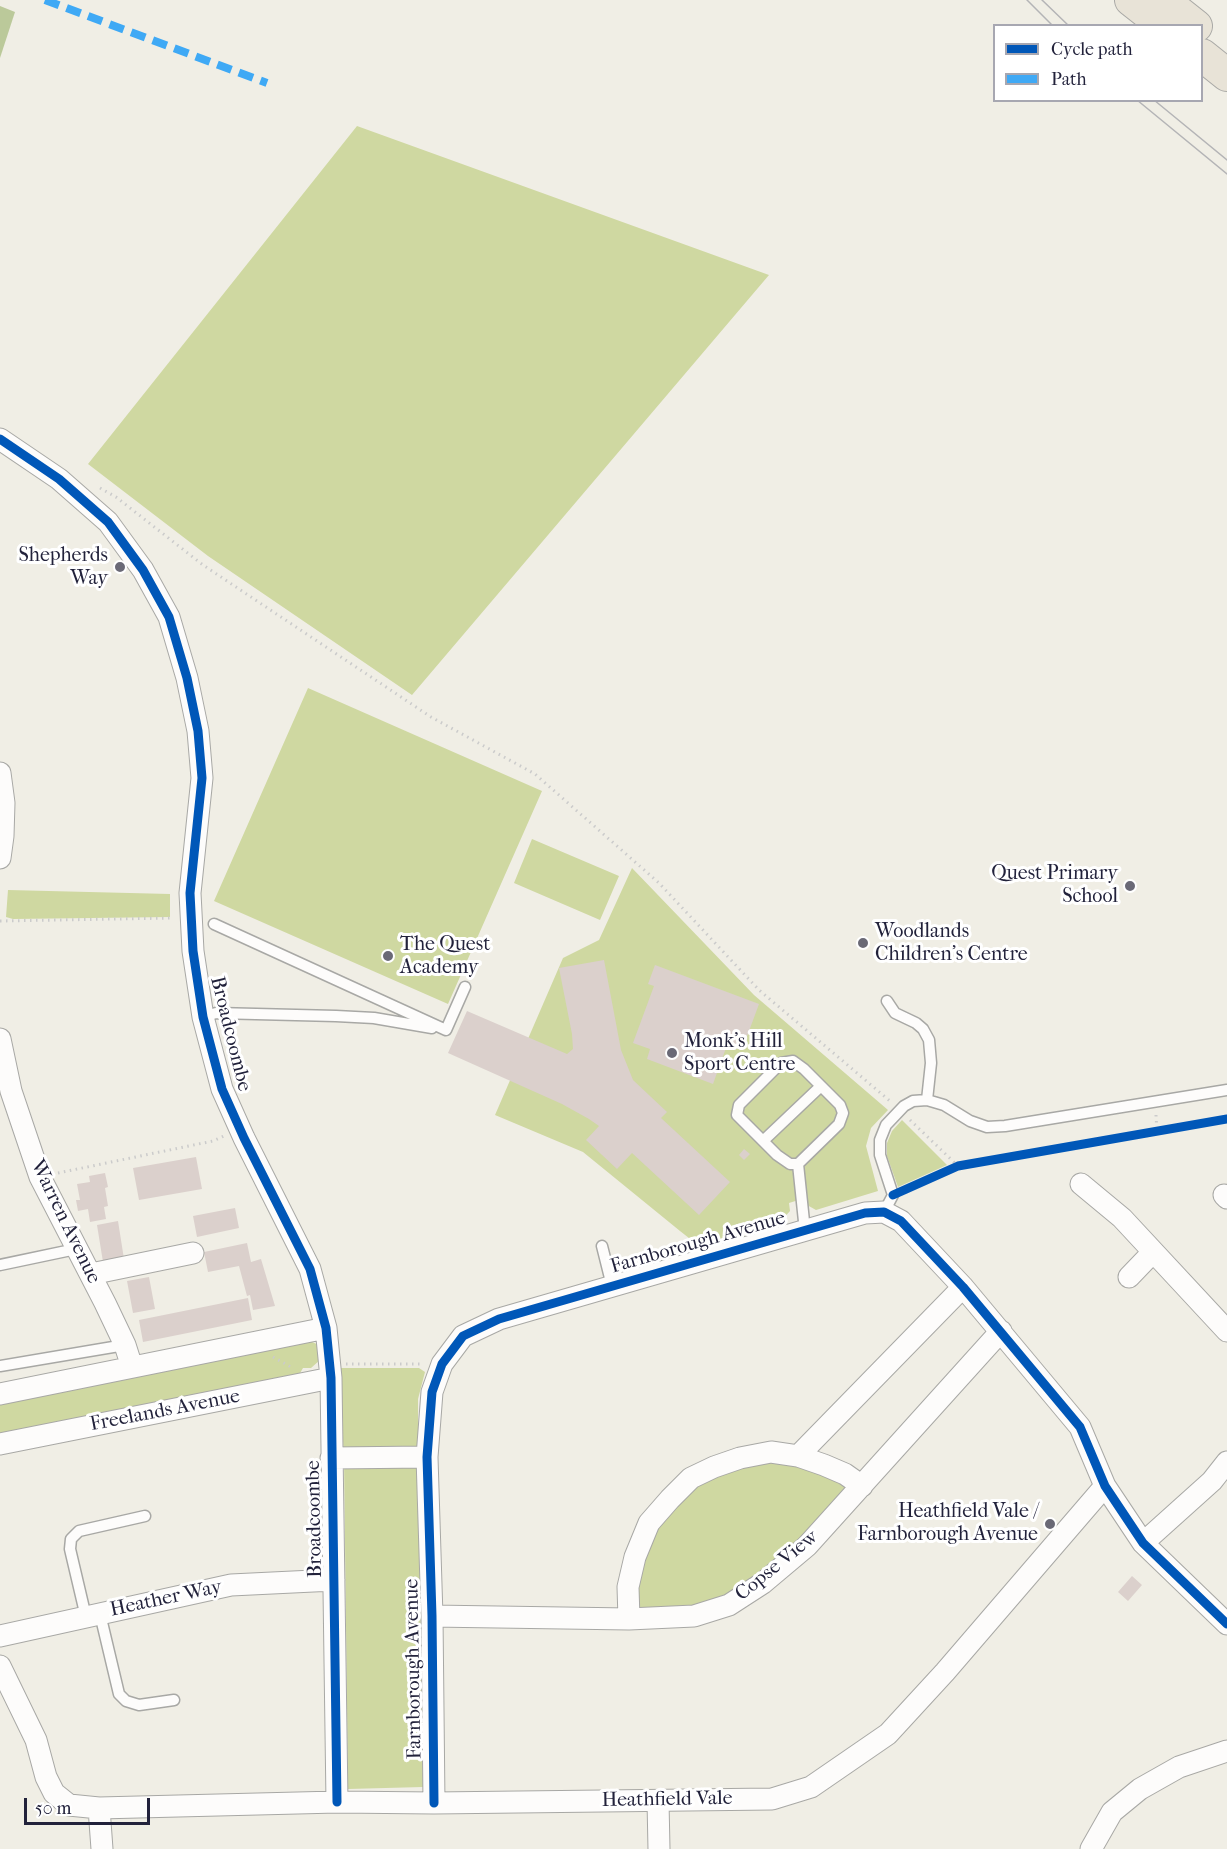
<!DOCTYPE html>
<html>
<head>
<meta charset="utf-8">
<style>
	body { margin:0 }
	#map { position:relative; width:1227px; height:1849px; overflow:hidden; background:#f0eee5; font-family:"IM FELL French Canon",serif }
	canvas { display:block }
	.legend { position:absolute; left:993px; top:24px; width:210px; height:78px; box-sizing:border-box; background:#fff; border:2px solid #a7a7b1; margin:0; padding:8px 10px; list-style:none; font-size:18px; color:#22223b }
	.legend li { display:flex; align-items:center; gap:12px; height:30px }
	.legend b { width:30px; border:2px solid #a7a7b1 }
	.scale { position:absolute; left:24px; top:1798px; width:126px; height:27px; box-sizing:border-box; border:3px solid #22223b; border-top:0; padding-left:8px; font-size:18px; line-height:21px; white-space:nowrap; color:#22223b; -webkit-text-stroke:4px #fff; paint-order:stroke }
</style>
</head>
<body>
<div id="map">
<canvas width="1227" height="1849"></canvas>
<ul class="legend">
<li><b style="height:8px;background:#0057b8"></b>Cycle path</li>
<li><b style="height:8px;background:#3fa9f5"></b>Path</li>
</ul>
<div class="scale">50 m</div>
</div>
<script>
const context = document.querySelector('canvas').getContext('2d');
context.lineJoin = 'round';
function paint(path, color) {
  context.fillStyle = color;
  context.fill(path, 'evenodd');
}
function shape(rows) {
  const path = new Path2D();
  for (const r of rows) {
    path.moveTo(r[0], r[1]);
    for (let i = 2; i < r.length; i += 2) path.lineTo(r[i], r[i + 1]);
  }
  return path;
}
function strokePath(path, color, width, dash) {
  context.strokeStyle = color;
  context.lineWidth = width;
  context.lineCap = dash ? 'butt' : 'round';
  context.setLineDash(dash || []);
  context.stroke(path);
}
function write(font, color, halo, rows, align = 'center') {
  context.font = font + ' "IM FELL French Canon",serif';
  context.lineWidth = 6;
  context.setLineDash([]);
  context.textBaseline = 'middle';
  context.strokeStyle = halo;
  context.fillStyle = color;
  for (const [text, x, y, turn = 0] of rows) {
    context.save();
    context.translate(x, y);
    context.rotate((+turn || 0) * Math.PI / 180);
    context.textAlign = isNaN(turn) ? turn : align;
    if (halo) context.strokeText(text, 0, 0);
    context.fillText(text, 0, 0);
    context.restore();
  }
}
paint(shape([
	[357,126,769,275,412,695,208,556,88,464],
	[308,688,542,791,448,1004,214,901],
	[532,839,619,876,600,920,514,883],
	[632,868,754,995,888,1110,871,1128,866,1146,878,1191,816,1210,807,1205,805,1198,789,1203,790,1211,781,1221,705,1245,694,1242,680,1231,583,1152,495,1115,563,958,599,940],
	[8,890,170,894,170,917,13,919,6,917],
	[902,1120,947,1165,898,1187,887,1156,887,1143,892,1131],
	[305,1339,319,1345,320,1360,311,1368,303,1368,299,1375,0,1433,0,1400],
	[339,1368,419,1368,425,1372,418,1399,418,1457,423,1787,348,1789,344,1459],
	[771,1452,862,1486,729,1605,629,1619,628,1587,670,1499]
]), '#cfd8a1');
paint(shape([
	[0,6,15,12,0,58]
]), '#bbc99a');
paint(shape([
	[604,960,621,1050,633,1080,667,1112,661,1118,730,1182,699,1215,632,1153,617,1169,586,1140,599,1126,589,1119,562,1104,448,1053,467,1011,567,1054,573,1049,572,1034,559,968],
	[655,965,759,1004,742,1050,727,1045,713,1084,647,1059,650,1049,633,1043,654,986,648,984],
	[744,1149,750,1154,744,1160,739,1155],
	[196,1157,202,1189,139,1200,133,1168],
	[105,1173,108,1187,105,1188,108,1206,104,1207,106,1219,90,1222,88,1209,78,1211,76,1200,80,1200,77,1184,90,1182,89,1176],
	[235,1208,239,1228,197,1237,193,1216],
	[118,1221,124,1259,103,1262,97,1225],
	[247,1243,251,1262,261,1259,275,1306,253,1310,250,1295,247,1296,239,1266,208,1272,204,1252],
	[149,1277,155,1309,133,1313,127,1281],
	[248,1298,252,1320,143,1342,139,1320],
	[1132,1576,1142,1585,1128,1601,1118,1592]
]), '#dbd0cc');
const service = shape([
	[214,924,446,1030,465,987],
	[887,1001,895,1013,916,1023,923,1029,929,1040,931,1063,927,1100],
	[203,1017,216,1013,336,1016,374,1018,432,1028],
	[793,1061,804,1069,840,1105,843,1113,839,1124,798,1164,790,1164,777,1155,737,1115,739,1105,781,1063,793,1061],
	[763,1141,821,1086],
	[798,1164,805,1231],
	[884,1212,893,1195,880,1155,880,1140,886,1125,904,1106,913,1101,927,1100,944,1105,970,1121,987,1127,1005,1126,1227,1090],
	[602,1246,612,1286],
	[0,1265,76,1249],
	[0,1366,125,1345],
	[100,1614,119,1694,126,1701,139,1705,174,1700],
	[86,1617,70,1549,71,1539,79,1531,145,1516]
]);
const minor = shape([
	[0,439,59,479,108,522,143,570,169,617,187,678,198,731,202,778,190,893,193,951,203,1017,222,1089,244,1138,310,1269,326,1328,331,1378,337,1802],
	[0,773,4,803,3,836,0,858],
	[0,1039,11,1091,40,1177,105,1303,125,1345,132,1367],
	[1081,1184,1122,1218,1227,1331],
	[1224,1195,1227,1198],
	[91,1274,193,1253],
	[1129,1277,1153,1252],
	[0,1394,326,1328],
	[0,1444,331,1378],
	[798,1456,963,1287],
	[331,1458,427,1457],
	[1143,1543,1212,1481,1227,1462],
	[432,1616,629,1619,694,1616,729,1605,763,1583,807,1546,1001,1331],
	[629,1619,628,1587,635,1557,649,1523,670,1499,691,1478,714,1467,740,1458,771,1452,798,1456,824,1465,845,1474,862,1486],
	[0,1636,231,1585,334,1580],
	[0,1666,36,1740,46,1777,54,1793,69,1805,99,1808,337,1802,434,1803,772,1799,811,1787,888,1734,945,1672,1105,1486],
	[658,1801,659,1849],
	[434,1803,432,1616,427,1457,432,1392,442,1364,463,1336,499,1319,865,1213,884,1212,901,1221,963,1287,1080,1427,1105,1486,1143,1543,1227,1624],
	[99,1808,102,1849],
	[1091,1849,1112,1812,1140,1789,1179,1767,1227,1751]
]);
const primary = shape([
	[1131,0,1164,26],
	[1163,0,1196,26],
	[1202,55,1227,75]
]);
strokePath(service, '#a8a8a5', 13);
strokePath(minor, '#a8a8a5', 23);
strokePath(primary, '#a8a8a5', 34);
strokePath(shape([
	[100,488,116,497,203,565,431,717,535,774,659,883,759,990,890,1101],
	[0,921,172,918],
	[1156,1115,1157,1132],
	[910,1120,958,1166],
	[58,1173,213,1141,224,1136],
	[273,1357,291,1367],
	[346,1364,424,1364]
]), '#cbcbcb', 3, [1.5, 4.5]);
strokePath(service, '#fdfcfb', 10);
strokePath(minor, '#fdfcfb', 21);
strokePath(primary, '#e8e3d7', 32);
strokePath(shape([
	[1027,0,1053,26],
	[1042,0,1069,26],
	[1137,100,1227,174],
	[1154,100,1227,160]
]), '#b4b4b6', 1.5);
strokePath(shape([
	[45,0,267,83]
]), '#3fa9f5', 8, [15, 8]);
strokePath(shape([
	[0,439,59,479,108,522,143,570,169,617,187,678,198,731,202,778,190,893,193,951,203,1017,222,1089,244,1138,310,1269,326,1328,331,1378,337,1802],
	[893,1195,958,1166,1227,1119],
	[434,1803,432,1616,427,1457,432,1392,442,1364,463,1336,499,1319,865,1213,884,1212,901,1221,963,1287,1080,1427,1105,1486,1143,1543,1227,1624]
]), '#0057b8', 9);
for (const [x, y, r, color] of [
	[120,567,6,"#6a6976"],
	[1130,886,6,"#6a6976"],
	[863,943,6,"#6a6976"],
	[388,956,6,"#6a6976"],
	[672,1053,6,"#6a6976"],
	[1050,1524,6,"#6a6976"]
]) {
  const dot = new Path2D();
  dot.arc(x, y, r, 0, 2 * Math.PI);
  context.fillStyle = color;
  context.fill(dot);
  strokePath(dot, '#fff', 2);
}
write('20px', '#22223b', '#fff', [
	["Shepherds",108,556],
	["Way",108,579],
	["Quest Primary",1118,874],
	["School",1118,897],
	["Woodlands",875,932,"left"],
	["Children's Centre",875,955,"left"],
	["The Quest",400,945,"left"],
	["Academy",400,968,"left"],
	["Monk's Hill",684,1042,"left"],
	["Sport Centre",684,1065,"left"],
	["Heathfield Vale /",1038,1512],
	["Farnborough Avenue",1038,1535]
], 'right');
write('20px', '#22223b', '#fff', [
	["Broadcoombe",230,1034,76],
	["Warren Avenue",65,1222,64],
	["Farnborough Avenue",698,1243,-16],
	["Freelands Avenue",165,1411,-11],
	["Broadcoombe",315,1519,-91],
	["Copse View",777,1566,-39],
	["Heather Way",166,1599,-12],
	["Farnborough Avenue",414,1669,-91],
	["Heathfield Vale",667,1800,-1]
]);
</script>
</body>
</html>
